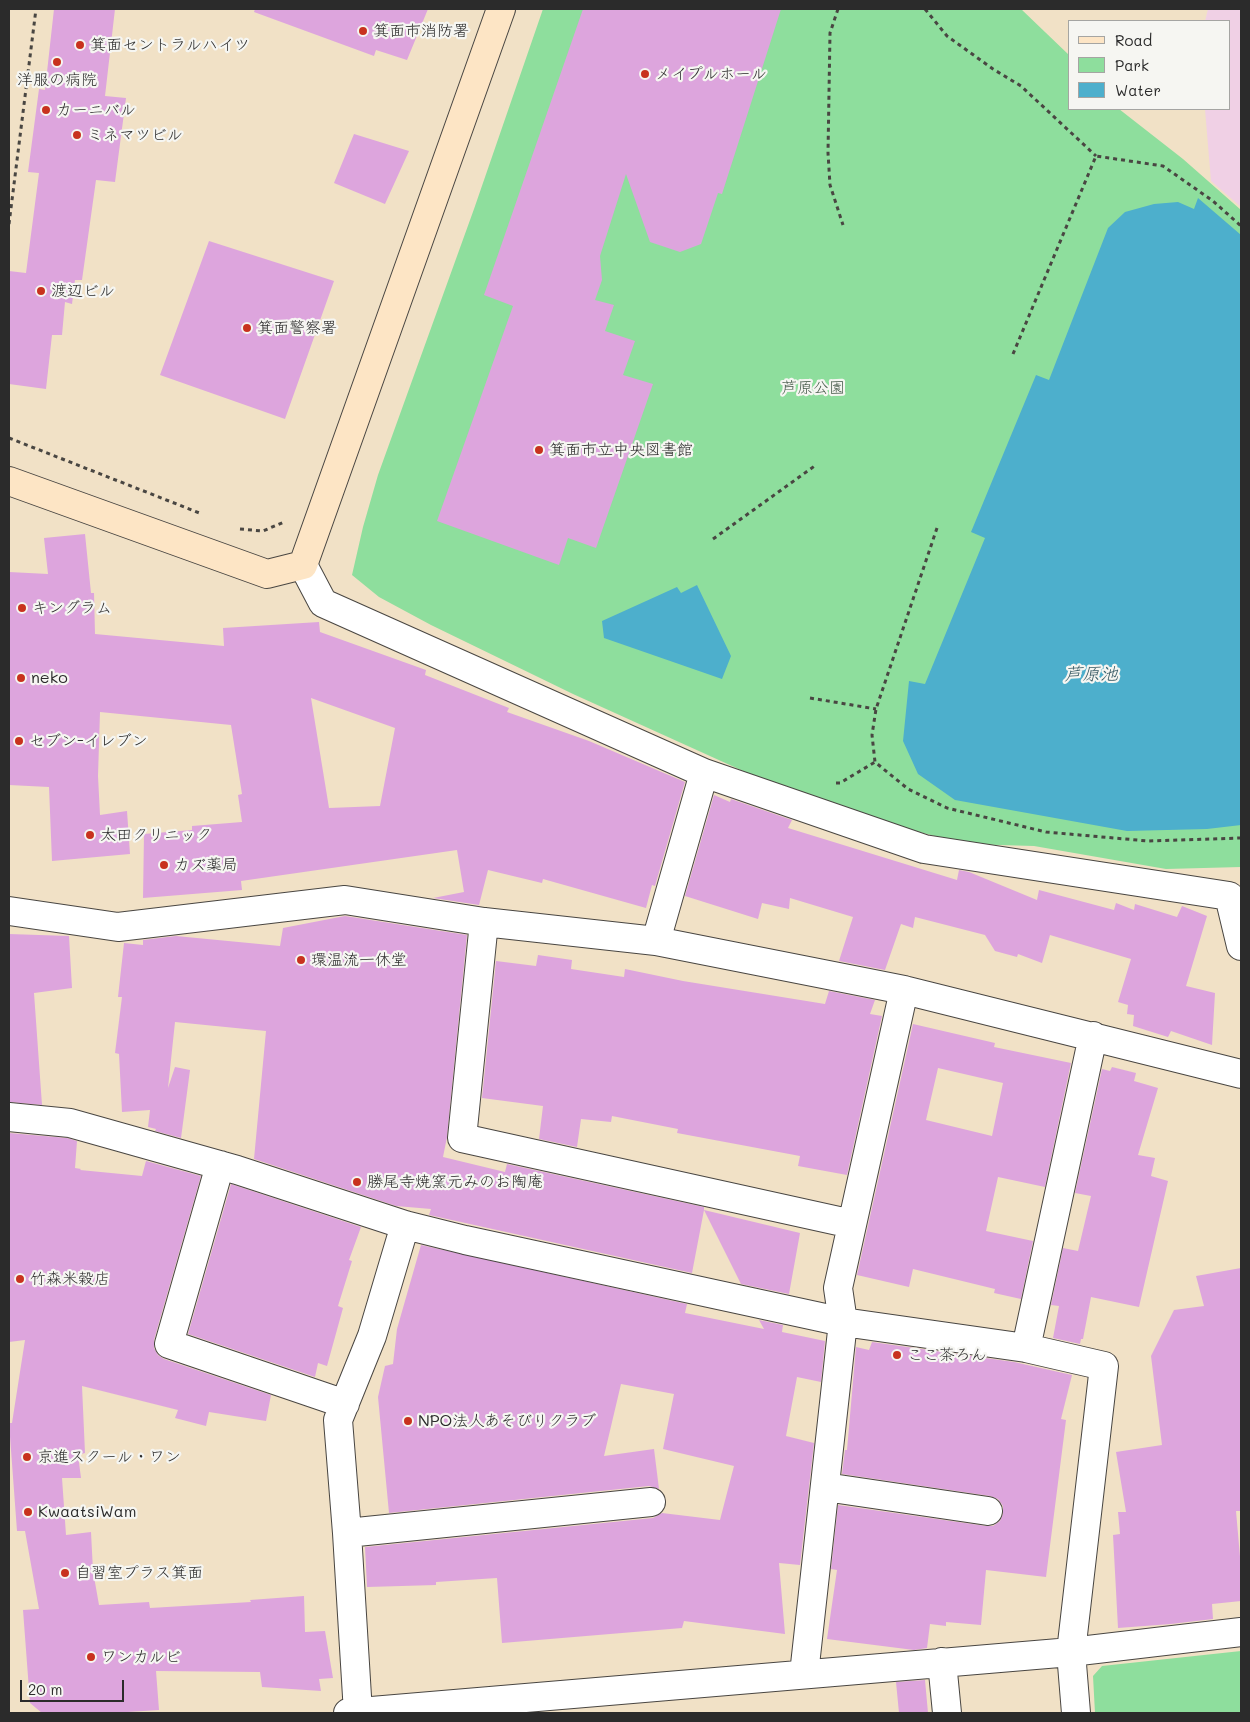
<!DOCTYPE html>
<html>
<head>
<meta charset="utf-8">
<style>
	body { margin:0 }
	#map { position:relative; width:1250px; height:1722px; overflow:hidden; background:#f1e1c6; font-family:Mali,sans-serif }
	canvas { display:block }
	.frame { position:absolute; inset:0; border:10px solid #2b2b2b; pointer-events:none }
	.legend { position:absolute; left:1068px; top:20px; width:162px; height:90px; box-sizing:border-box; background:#f6f6f2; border:1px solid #a5a5a2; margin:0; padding:6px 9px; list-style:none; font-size:15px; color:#2b2b2b }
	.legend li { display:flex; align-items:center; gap:10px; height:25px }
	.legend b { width:25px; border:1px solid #a5a5a2 }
	.scale { position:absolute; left:20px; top:1680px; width:104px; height:22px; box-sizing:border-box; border:2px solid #2b2b2b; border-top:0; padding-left:6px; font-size:15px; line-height:18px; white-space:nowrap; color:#2b2b2b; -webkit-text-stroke:4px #f6f6f2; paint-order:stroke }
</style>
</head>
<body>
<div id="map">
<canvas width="1250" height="1722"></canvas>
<div class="frame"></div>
<ul class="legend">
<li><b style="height:6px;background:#fde5c5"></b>Road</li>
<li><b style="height:14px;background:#8ede9d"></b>Park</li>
<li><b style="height:14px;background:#4dafcc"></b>Water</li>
</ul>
<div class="scale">20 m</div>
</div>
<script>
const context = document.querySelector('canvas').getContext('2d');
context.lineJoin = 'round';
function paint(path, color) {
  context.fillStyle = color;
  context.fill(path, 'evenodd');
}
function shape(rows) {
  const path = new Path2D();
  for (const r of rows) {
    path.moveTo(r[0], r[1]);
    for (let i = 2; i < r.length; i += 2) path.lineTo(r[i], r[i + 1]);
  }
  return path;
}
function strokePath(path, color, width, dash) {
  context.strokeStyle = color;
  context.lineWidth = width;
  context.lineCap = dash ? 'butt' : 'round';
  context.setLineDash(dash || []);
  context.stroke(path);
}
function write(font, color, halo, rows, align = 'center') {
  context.font = font + ' Mali,"Klee One",sans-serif';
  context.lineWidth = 4.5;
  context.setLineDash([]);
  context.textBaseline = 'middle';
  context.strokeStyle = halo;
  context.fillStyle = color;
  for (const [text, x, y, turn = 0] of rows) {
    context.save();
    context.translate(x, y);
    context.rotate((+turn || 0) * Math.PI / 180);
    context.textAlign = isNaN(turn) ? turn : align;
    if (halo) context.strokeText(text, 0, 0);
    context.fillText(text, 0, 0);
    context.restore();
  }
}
paint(shape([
	[1208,9,1241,9,1241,207,1211,181,1205,109,1229,109,1229,21,1205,21]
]), '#f0d0e5');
paint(shape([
	[543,9,1021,9,1069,55,1069,109,1119,109,1183,159,1241,210,1241,867,1166,869,1034,846,965,844,878,821,785,790,573,694,431,625,379,597,352,575,363,527,378,475,474,209],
	[1241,1651,1241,1713,1095,1713,1093,1676,1102,1666]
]), '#8ede9d');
paint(shape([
	[1198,198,1241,235,1241,825,1207,829,1127,831,955,800,918,774,903,741,909,681,925,684,985,538,971,532,1036,375,1049,380,1108,228,1125,212,1154,204,1178,202,1194,209],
	[697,585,731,656,722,679,604,638,602,621,677,587,681,593]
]), '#4dafcc');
paint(shape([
	[54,9,115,9,105,96,126,98,115,182,96,180,82,280,75,280,72,304,65,302,62,335,52,335,46,389,9,384,9,271,26,273,39,173,28,172,39,89,45,90],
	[255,9,428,9,407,60,376,50,374,56,254,12],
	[583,9,781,9,722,194,718,193,701,244,680,252,650,242,626,174,600,256,602,280,595,300,614,305,605,331,635,341,623,375,653,384,596,548,568,538,559,565,437,521,513,306,484,295],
	[354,134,409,151,385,204,334,183],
	[209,241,334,281,285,419,160,375],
	[85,534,91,593,94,593,95,634,224,646,223,628,319,622,320,632,426,670,425,675,509,708,507,712,589,741,685,782,655,886,652,885,646,908,543,879,542,883,488,870,479,905,433,898,464,892,457,850,241,881,242,890,143,898,144,834,192,830,192,826,242,822,238,795,242,794,231,725,100,712,98,776,100,815,127,811,130,854,52,861,49,787,9,785,9,572,48,574,44,538],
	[311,698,395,728,380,806,329,808],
	[714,795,730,802,731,799,792,820,788,828,957,880,959,870,969,872,1037,900,1039,890,1114,910,1116,903,1134,910,1135,904,1177,917,1182,906,1207,916,1186,986,1215,993,1212,1045,1171,1031,1168,1037,1133,1026,1134,1015,1127,1014,1128,1005,1118,1002,1131,959,1050,935,1042,963,1018,954,1017,957,995,951,985,935,915,917,913,928,901,924,885,970,839,961,853,917,790,898,789,909,762,903,758,919,685,896],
	[345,916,467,935,447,1137,443,1157,505,1172,507,1164,704,1207,704,1210,800,1233,789,1294,741,1284,704,1210,692,1273,429,1215,431,1209,396,1206,254,1159,266,1031,175,1022,168,1088,175,1067,190,1070,181,1138,155,1131,156,1129,148,1127,150,1110,122,1112,119,1054,115,1053,122,997,118,997,124,943,143,945,143,940,176,936,280,946,283,928],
	[9,934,69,936,72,988,34,993,42,1105,9,1102],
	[538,955,572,960,571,969,624,977,625,969,683,981,825,1004,829,991,875,1000,870,1014,882,1016,847,1175,798,1166,800,1156,677,1133,678,1129,612,1116,611,1122,581,1119,577,1147,539,1139,543,1106,482,1098,496,961,536,966],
	[913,1024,995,1043,994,1047,1071,1063,1045,1187,998,1177,986,1231,1033,1241,1021,1299,994,1293,995,1289,913,1269,909,1287,857,1275],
	[938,1068,1003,1083,992,1136,926,1120],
	[1112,1067,1136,1073,1134,1081,1158,1088,1138,1155,1155,1158,1151,1176,1168,1181,1139,1307,1091,1297,1083,1339,1081,1339,1080,1344,1053,1338,1059,1306,1051,1305,1063,1248,1078,1251,1091,1196,1075,1193,1102,1069,1110,1071],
	[9,1133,67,1138,77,1141,75,1168,81,1169,80,1170,142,1176,146,1161,201,1176,154,1340,154,1348,158,1355,164,1359,271,1395,266,1421,209,1412,206,1426,175,1418,178,1410,82,1386,85,1453,78,1455,81,1478,62,1478,66,1535,91,1532,93,1571,99,1605,149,1602,150,1608,251,1602,250,1600,304,1596,305,1632,325,1631,333,1678,319,1679,321,1691,262,1687,260,1672,156,1671,159,1710,112,1713,42,1713,30,1703,23,1610,39,1609,25,1531,17,1531,9,1423,12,1423,25,1340,9,1342],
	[231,1184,361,1227,349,1260,352,1261,338,1306,343,1308,327,1366,318,1363,315,1377,188,1334],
	[421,1245,687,1304,685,1313,764,1329,759,1320,783,1325,782,1332,825,1341,821,1382,797,1377,786,1436,814,1443,800,1565,779,1563,785,1634,684,1621,682,1628,502,1643,497,1578,436,1582,436,1585,367,1587,365,1547,653,1518,662,1513,720,1520,734,1466,663,1449,674,1394,621,1384,604,1456,654,1449,659,1489,649,1486,389,1513,378,1397,385,1366,393,1364,397,1329],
	[1241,1268,1241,1511,1236,1511,1241,1568,1241,1601,1212,1604,1213,1619,1171,1624,1118,1628,1113,1535,1120,1534,1118,1512,1126,1512,1116,1452,1162,1445,1151,1356,1174,1310,1204,1306,1196,1276],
	[872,1342,1014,1362,1072,1375,1061,1419,1066,1420,1046,1577,986,1570,981,1625,946,1622,946,1626,930,1624,927,1648,914,1650,827,1639,837,1570,831,1569,838,1505,986,1526,993,1526,1000,1521,1003,1514,1003,1506,998,1499,990,1496,842,1474,845,1450,847,1450,856,1347,869,1350],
	[925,1680,928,1713,899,1713,896,1682]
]), '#dda5dd');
const street = shape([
	[303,565,323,603,704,773,924,849,1229,896,1241,946],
	[9,911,118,927,345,900,484,922,656,941,904,990,1241,1074],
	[484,922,462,1138,852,1224],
	[656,941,704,773],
	[9,1117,70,1123,237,1170,405,1225,465,1240,843,1322,1026,1348,1104,1366,1071,1652,1076,1713],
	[220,1165,169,1344,345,1404],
	[1026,1348,1093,1036],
	[825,1487,988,1511],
	[347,1533,651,1502],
	[942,1662,947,1713],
	[804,1674,843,1322,838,1288,904,990],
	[348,1713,1071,1652,1241,1632],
	[358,1713,347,1533,338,1420,372,1336,405,1225]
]);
const secondary = shape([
	[9,481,267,574,303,565,501,9]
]);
strokePath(street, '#494642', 30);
strokePath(secondary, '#494642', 30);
strokePath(shape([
	[838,9,830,33,828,153,830,185,843,225],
	[925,9,947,36,993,69,1021,86,1096,156],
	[9,224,36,9],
	[1013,354,1096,156,1163,166,1213,201,1241,226],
	[9,438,202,514],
	[937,528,876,709,872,735,875,762,908,789,947,808,1046,832,1148,841,1241,838],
	[240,529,263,531,284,522],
	[713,539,816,465],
	[810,698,876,709],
	[836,783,840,783,875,762]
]), '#494642', 3, [4, 4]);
strokePath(street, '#fff', 28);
strokePath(secondary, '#fde5c5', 28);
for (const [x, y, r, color] of [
	[363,31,5,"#c8321e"],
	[80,45,5,"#c8321e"],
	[57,62,5,"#c8321e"],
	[645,74,5,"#c8321e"],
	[46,110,5,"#c8321e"],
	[77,135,5,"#c8321e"],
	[41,291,5,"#c8321e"],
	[247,328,5,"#c8321e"],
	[539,450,5,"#c8321e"],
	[22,608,5,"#c8321e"],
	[21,678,5,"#c8321e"],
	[19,741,5,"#c8321e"],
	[90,835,5,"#c8321e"],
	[164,865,5,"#c8321e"],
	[301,960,5,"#c8321e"],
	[357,1182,5,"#c8321e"],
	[20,1279,5,"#c8321e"],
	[897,1355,5,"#c8321e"],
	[408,1421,5,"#c8321e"],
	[27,1457,5,"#c8321e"],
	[28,1512,5,"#c8321e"],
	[65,1573,5,"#c8321e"],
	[91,1657,5,"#c8321e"]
]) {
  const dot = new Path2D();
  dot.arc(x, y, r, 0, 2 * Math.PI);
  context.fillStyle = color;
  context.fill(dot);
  strokePath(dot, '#f6f6f2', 2);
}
write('16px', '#2b2b2b', '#f6f6f2', [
	["箕面市消防署",373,31],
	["箕面セントラルハイツ",90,45],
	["メイプルホール",655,74],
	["洋服の病院",57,80,"center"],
	["カーニバル",56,110],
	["ミネマツビル",87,135],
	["渡辺ビル",51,291],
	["箕面警察署",257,328],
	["箕面市立中央図書館",549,450],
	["キングラム",32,608],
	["neko",31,678],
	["セブン-イレブン",29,741],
	["太田クリニック",100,835],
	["カズ薬局",174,865],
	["環温流一休堂",311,960],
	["勝尾寺焼窯元みのお陶庵",367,1182],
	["竹森米穀店",30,1279],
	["ここ茶ろん",907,1355],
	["NPO法人あそびりクラブ",418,1421],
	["京進スクール・ワン",37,1457],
	["KwaatsiWam",38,1512],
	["自習室プラス箕面",75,1573],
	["ワンカルビ",101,1657]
], 'left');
write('16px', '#445848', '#f6f6f2', [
	["芦原公園",813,388]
]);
write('italic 18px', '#375963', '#f6f6f2', [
	["芦原池",1091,674]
]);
</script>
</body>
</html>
